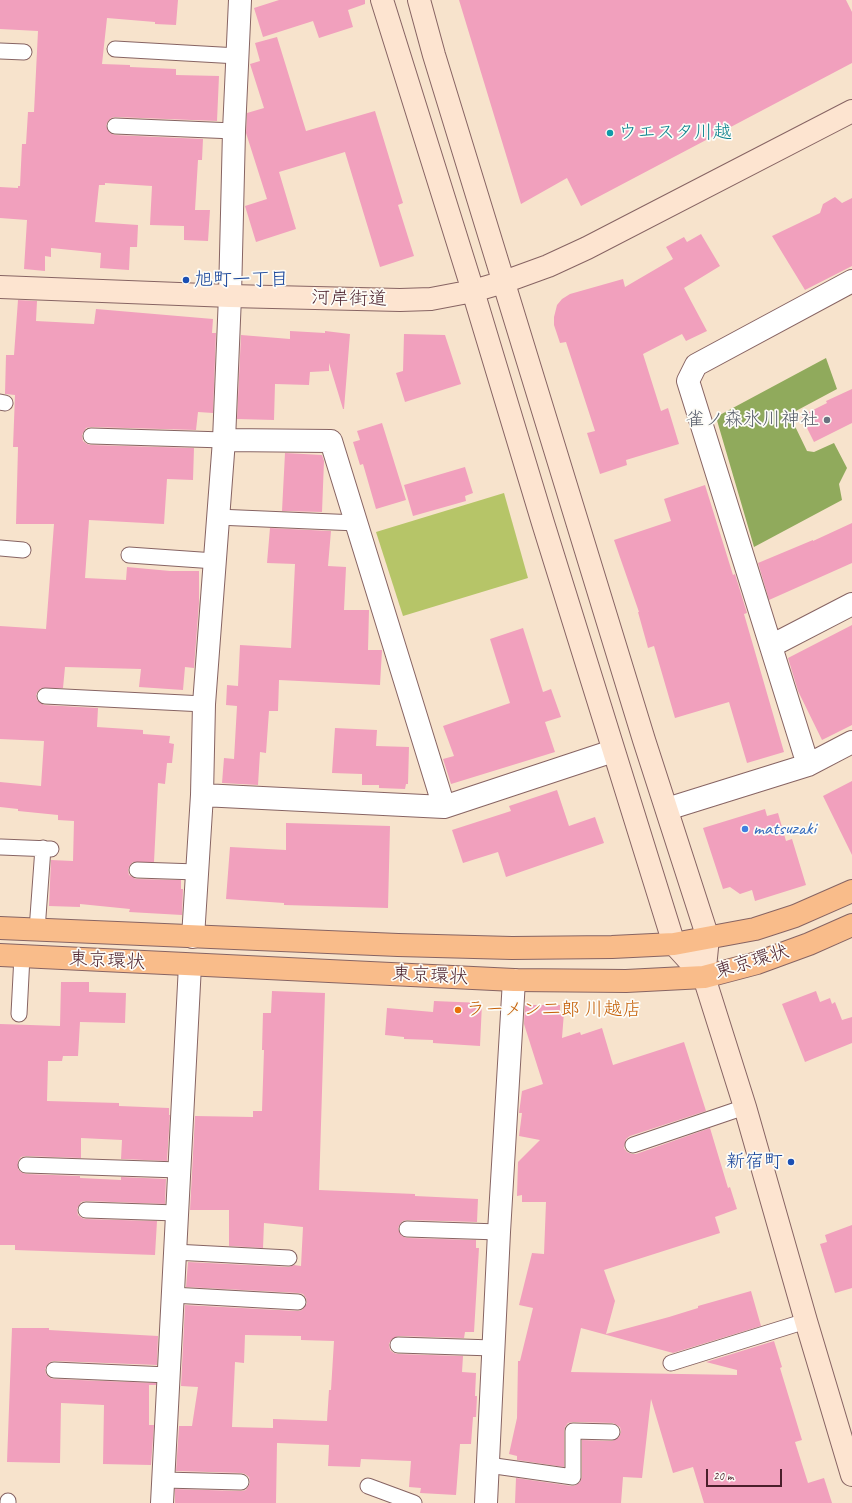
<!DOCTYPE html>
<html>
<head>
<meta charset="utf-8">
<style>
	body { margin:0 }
	#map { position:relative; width:852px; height:1503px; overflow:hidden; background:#f7e3cc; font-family:Caveat,sans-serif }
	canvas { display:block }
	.scale { position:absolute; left:706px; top:1469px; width:76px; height:18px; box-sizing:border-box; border:2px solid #4a1f2b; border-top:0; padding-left:5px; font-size:12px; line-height:14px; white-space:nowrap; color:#4a1f2b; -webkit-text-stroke:3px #fdfcf7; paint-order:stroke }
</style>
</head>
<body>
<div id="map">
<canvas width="852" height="1503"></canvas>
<div class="scale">20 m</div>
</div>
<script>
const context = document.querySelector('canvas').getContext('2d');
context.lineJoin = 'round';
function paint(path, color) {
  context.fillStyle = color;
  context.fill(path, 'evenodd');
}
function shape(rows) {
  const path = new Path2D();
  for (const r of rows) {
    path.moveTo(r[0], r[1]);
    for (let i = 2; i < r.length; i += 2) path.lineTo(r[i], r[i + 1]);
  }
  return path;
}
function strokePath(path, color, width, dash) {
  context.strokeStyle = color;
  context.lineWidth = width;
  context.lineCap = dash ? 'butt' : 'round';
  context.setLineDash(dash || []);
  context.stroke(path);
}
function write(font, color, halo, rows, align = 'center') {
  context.font = font + ' Caveat,"Klee One",sans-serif';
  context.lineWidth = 3.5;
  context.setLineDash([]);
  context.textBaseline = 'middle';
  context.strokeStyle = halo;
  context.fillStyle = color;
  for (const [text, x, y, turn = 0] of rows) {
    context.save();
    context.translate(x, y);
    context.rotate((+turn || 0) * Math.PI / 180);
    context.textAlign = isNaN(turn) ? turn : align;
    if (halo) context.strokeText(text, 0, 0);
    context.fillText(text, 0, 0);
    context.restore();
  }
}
paint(shape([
	[504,493,528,578,403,616,376,532]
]), '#b6c568');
paint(shape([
	[826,358,837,389,794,412,792,420,807,451,814,452,834,443,847,468,839,484,842,500,754,547,716,417]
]), '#90aa5c');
paint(shape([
	[0,0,178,0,176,25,155,24,155,22,107,18,102,64,130,65,130,67,176,69,176,75,219,76,217,121,115,117,111,118,108,121,106,126,110,133,115,135,203,139,202,160,198,160,195,210,210,210,208,241,184,240,184,226,150,225,152,186,105,183,105,185,99,185,95,222,138,225,137,247,130,247,129,270,100,268,101,253,51,248,51,257,45,256,45,271,24,269,27,220,0,218,0,187,18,188,18,186,20,186,22,144,26,144,28,112,34,112,38,31,0,29],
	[279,0,365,0,365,4,348,10,353,27,319,38,313,21,263,37,254,8],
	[459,0,846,0,852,12,852,63,581,206,567,178,521,204],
	[277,37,306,131,375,111,403,203,398,205,414,256,380,267,345,152,279,172,296,229,256,242,245,206,267,199,246,133,247,113,264,108,250,64,260,61,255,43],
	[835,197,842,203,852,198,852,266,805,290,772,236,820,213,823,204],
	[701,234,720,266,684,288,707,331,686,341,682,334,643,354,661,411,668,408,679,444,626,460,627,465,600,474,587,433,595,431,566,342,560,343,554,325,554,317,557,305,562,299,570,294,623,279,625,287,673,259,666,247,684,237,687,242],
	[18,300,37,301,36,321,94,324,96,309,213,319,212,333,216,333,213,413,198,412,196,430,91,427,86,428,82,435,83,441,87,444,91,445,194,448,193,480,167,479,164,524,89,520,85,578,126,580,127,567,170,571,199,571,199,603,194,668,185,667,183,690,139,687,141,669,65,667,63,688,41,688,38,691,36,695,37,700,44,705,98,708,97,727,143,730,143,734,170,736,169,743,174,744,172,763,167,763,165,784,158,783,154,862,133,862,130,865,128,870,129,875,136,879,181,880,181,889,183,889,182,915,129,912,130,909,80,904,80,907,49,906,51,860,73,861,74,821,58,820,58,815,18,811,18,809,0,807,0,782,41,786,44,741,0,739,0,626,46,629,54,524,16,524,18,447,13,447,15,395,5,394,6,355,14,355],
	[290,331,325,333,325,331,350,334,344,409,343,409,329,363,329,371,310,372,309,385,275,384,274,420,237,419,241,335,290,339],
	[404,334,445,335,461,384,405,402,396,373,403,371],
	[852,389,852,423,814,442,801,416,827,403,826,401],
	[382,423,406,500,376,509,363,464,360,465,353,442,360,440,357,431],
	[285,453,322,455,324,461,322,512,282,511],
	[465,467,473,493,465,496,466,501,413,516,404,485],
	[705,485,733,575,735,574,747,613,744,614,784,752,747,763,729,702,675,718,654,646,648,648,638,612,639,612,614,540,671,521,664,499],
	[852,523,852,563,769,600,758,563,813,540,813,541],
	[270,528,331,531,328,566,346,567,344,610,369,610,368,650,382,650,380,685,279,680,278,711,269,711,266,753,260,752,258,785,222,783,224,758,234,759,237,706,226,705,227,685,238,686,240,645,291,648,295,564,267,563],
	[852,625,852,725,822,740,798,691,788,658],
	[523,628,543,692,551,689,561,717,545,722,555,752,451,784,443,759,454,756,443,726,510,703,490,639],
	[335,728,377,730,376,746,409,747,408,784,406,784,405,789,379,788,379,785,362,785,362,774,332,773],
	[852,781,852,855,823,796],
	[557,790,569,826,595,817,604,843,506,877,498,852,463,863,452,830,511,811,509,806],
	[765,809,767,816,778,813,786,841,792,839,806,885,755,901,752,890,740,894,730,887,723,889,703,828],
	[286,823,390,826,388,908,284,905,284,903,226,899,230,847,286,850],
	[61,982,89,982,89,992,126,993,125,1023,80,1022,78,1056,63,1056,62,1061,48,1061,47,1101,119,1103,119,1106,169,1108,169,1115,170,1115,167,1161,121,1159,122,1140,81,1138,81,1158,26,1156,21,1157,18,1161,18,1169,21,1172,26,1174,80,1176,80,1178,121,1180,121,1177,166,1179,165,1204,86,1201,81,1202,77,1209,78,1215,82,1218,86,1219,157,1221,155,1255,15,1250,15,1245,0,1245,0,1024,60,1026],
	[272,991,325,993,319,1190,415,1194,415,1196,478,1199,477,1222,407,1220,403,1221,400,1224,398,1229,402,1236,407,1238,476,1240,476,1248,479,1248,474,1332,465,1332,464,1338,398,1336,391,1340,389,1344,390,1350,394,1353,398,1354,463,1356,462,1372,476,1373,475,1396,477,1396,476,1417,473,1417,471,1444,460,1444,456,1495,420,1493,421,1488,409,1487,411,1461,361,1459,360,1467,328,1466,329,1445,277,1443,276,1503,175,1503,175,1489,241,1491,246,1490,250,1483,249,1477,245,1474,241,1473,176,1471,179,1426,192,1426,198,1387,181,1386,185,1305,298,1311,302,1310,307,1303,306,1298,303,1294,298,1293,186,1287,188,1262,289,1267,294,1265,301,1266,303,1227,264,1223,263,1248,229,1246,229,1210,190,1210,195,1116,253,1117,253,1111,262,1111,264,1050,262,1050,263,1013,271,1013],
	[245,1335,301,1336,301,1340,334,1341,331,1390,329,1390,327,1421,273,1419,273,1428,232,1427,235,1362,244,1363],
	[816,991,820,1002,830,998,832,1004,835,1002,842,1020,852,1017,852,1043,805,1062,782,1004],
	[434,1001,482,1003,480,1046,433,1043,433,1040,404,1039,404,1037,385,1035,387,1008,433,1012],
	[525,1005,560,1005,560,1012,564,1012,562,1038,580,1032,581,1035,602,1028,613,1065,684,1042,706,1111,630,1136,626,1139,624,1148,627,1152,632,1154,636,1154,710,1128,728,1188,730,1187,737,1209,715,1217,720,1233,604,1270,615,1301,606,1334,669,1317,698,1308,698,1306,751,1291,761,1326,673,1353,581,1328,571,1372,737,1375,737,1370,706,1362,774,1341,782,1367,780,1368,802,1440,795,1442,808,1483,824,1478,832,1503,704,1503,693,1467,673,1473,651,1399,642,1478,623,1477,621,1503,515,1503,516,1478,572,1486,576,1485,580,1482,582,1477,582,1440,612,1441,619,1437,621,1432,620,1427,613,1423,573,1422,568,1423,565,1427,564,1431,564,1467,517,1460,517,1456,509,1454,517,1418,518,1361,520,1361,533,1308,519,1305,532,1253,544,1254,546,1202,522,1202,522,1195,517,1196,518,1162,540,1140,519,1136,522,1113,519,1113,522,1091,543,1084,524,1024],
	[852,1225,852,1288,835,1293,820,1244,827,1242,825,1235],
	[12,1328,49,1328,49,1330,158,1336,157,1365,54,1361,50,1362,45,1369,46,1374,50,1378,54,1379,156,1383,156,1385,149,1385,149,1425,154,1425,151,1465,103,1464,104,1405,61,1403,60,1463,7,1462]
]), '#f1a0bd');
const lane = shape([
	[115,49,238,56],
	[0,51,24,52],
	[115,126,234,131],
	[0,402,5,403],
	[91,436,224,440],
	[217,517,357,523],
	[0,548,23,550],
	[129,555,215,561],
	[45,696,204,704],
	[1,847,51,849],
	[137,870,197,872],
	[37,930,43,848],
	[19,1014,22,956],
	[633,1145,745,1107],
	[26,1165,179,1170],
	[86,1210,177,1213],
	[407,1229,499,1232],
	[174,1252,289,1258],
	[172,1295,298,1302],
	[398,1345,493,1348],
	[671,1363,806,1321],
	[54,1370,168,1375],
	[488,1465,573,1477,573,1431,612,1432],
	[164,1480,241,1482],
	[368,1486,414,1503],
	[8,1503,8,1501]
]);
const street = shape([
	[224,440,331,441,444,807],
	[771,646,852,604],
	[808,765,688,381,696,365,852,281],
	[202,795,444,807,613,751],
	[667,809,808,765,852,742],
	[193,937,202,795,204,704,224,440,230,296,234,131,240,0],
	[162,1503,190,965],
	[486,1503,499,1232,514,980]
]);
const secondary = shape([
	[382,0,473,291,543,523,674,944,704,977],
	[419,0,434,55,644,740,708,938,704,977,745,1107,806,1321,852,1475],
	[0,287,230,296,400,300,431,299,473,291,504,282,548,266,587,248,852,111]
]);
const highway = shape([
	[0,928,398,945,512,948,612,947,674,944,755,929,795,916,852,891],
	[0,955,514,980,626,981,704,977,757,963,809,944,852,925]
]);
strokePath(lane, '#876463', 17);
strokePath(street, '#876463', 24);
strokePath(secondary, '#876463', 24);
strokePath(highway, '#876463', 24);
strokePath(lane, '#fff', 15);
strokePath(street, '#fff', 22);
strokePath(secondary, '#fde4d0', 22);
strokePath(highway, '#f9bc8a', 22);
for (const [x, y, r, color] of [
	[610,133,4,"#0f9aa8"],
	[186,280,4,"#1a4fb4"],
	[827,420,4,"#6b7280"],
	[745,829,4,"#3f7fe0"],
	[458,1010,4,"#e8710a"],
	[791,1162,4,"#1a4fb4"]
]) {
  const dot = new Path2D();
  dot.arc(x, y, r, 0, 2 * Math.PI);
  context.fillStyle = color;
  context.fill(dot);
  strokePath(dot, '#fdfcf7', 1.5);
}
write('19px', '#0d838f', '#fdfcf7', [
	["ウエスタ川越",618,133]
], 'left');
write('19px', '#164399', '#fdfcf7', [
	["旭町一丁目",194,280],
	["新宿町",783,1162,"right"]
], 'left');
write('19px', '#4a1f2b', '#fdfcf7', [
	["河岸街道",349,299,1],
	["東京環状",107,961,3],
	["東京環状",752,962,-17],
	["東京環状",430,976,3]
]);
write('19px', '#5b616d', '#fdfcf7', [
	["雀ノ森氷川神社",819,420]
], 'right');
write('19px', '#366cbe', '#fdfcf7', [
	["matsuzaki",753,829]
], 'left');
write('19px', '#c56008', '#fdfcf7', [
	["ラーメン二郎 川越店",466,1010]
], 'left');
</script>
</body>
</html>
